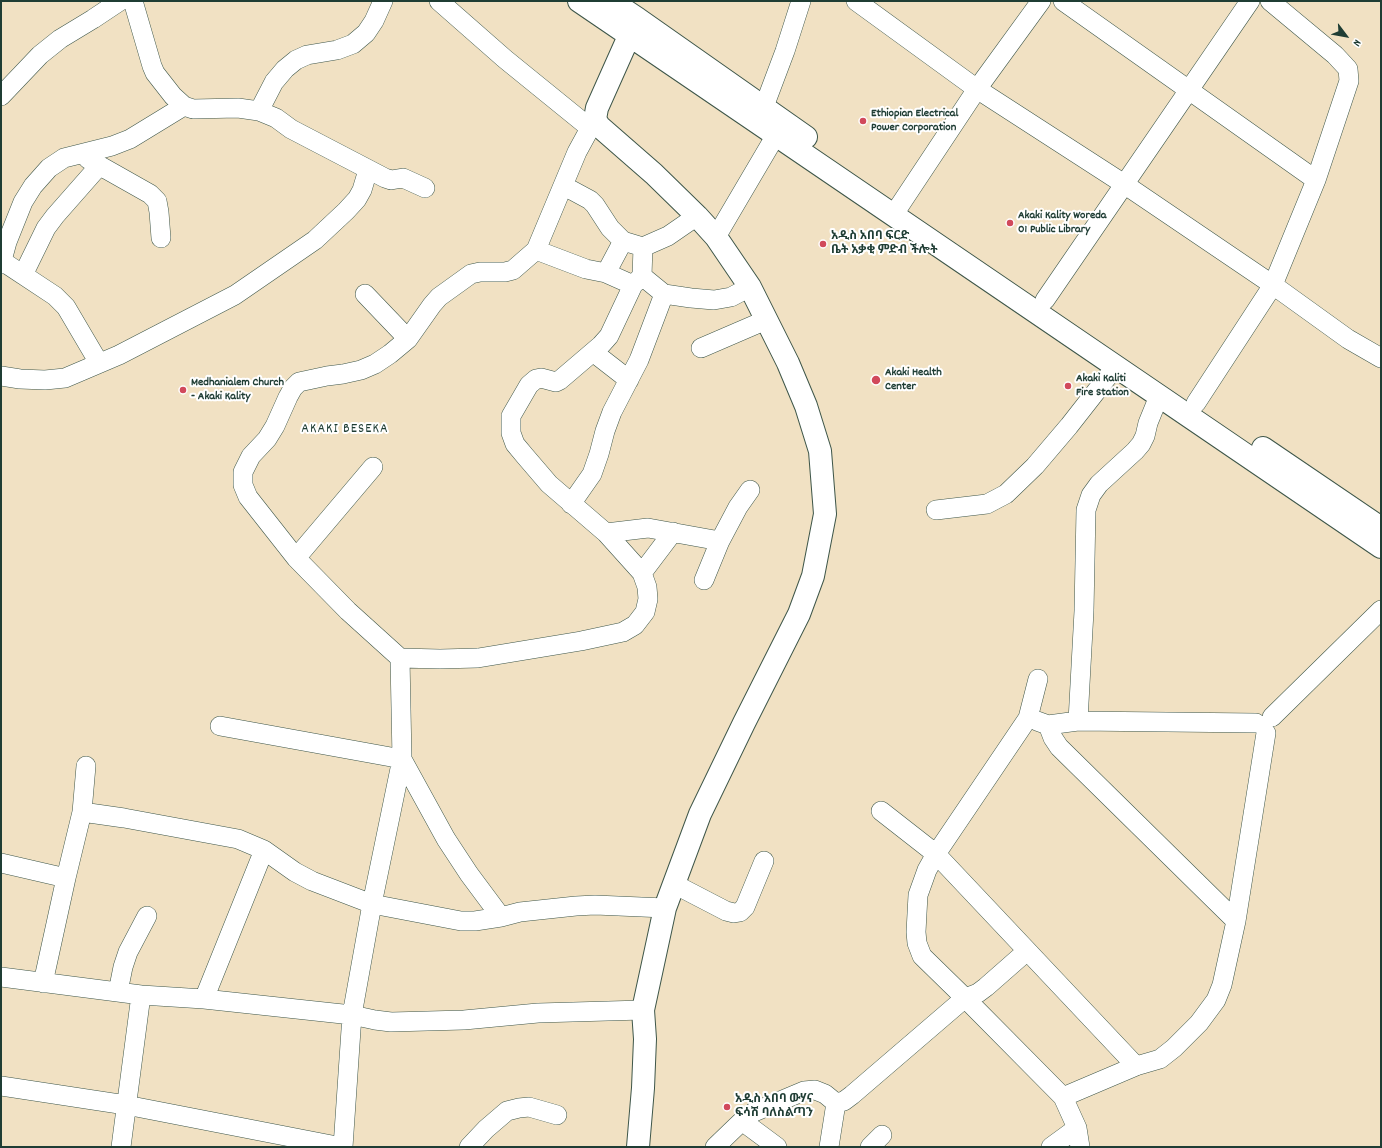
<!DOCTYPE html>
<html>
<head>
<meta charset="utf-8">
<style>
	body { margin:0 }
	#map { position:relative; width:1382px; height:1148px; overflow:hidden; background:#f1e1c3; font-family:Dekko,sans-serif }
	canvas { display:block }
	.frame { position:absolute; inset:0; border:2px solid #1f3d34; pointer-events:none }
	.north { position:absolute; left:1326px; top:16px; width:40px; height:40px; -webkit-text-stroke:3px #fff; paint-order:stroke; rotate:122deg; font-size:11px; font-weight:700; line-height:16px; text-align:center; color:#1f3d34 }
	.north::after { content:''; display:block; margin:auto; width:14px; height:18px; background:#1f3d34; clip-path:polygon(50% 0,100% 100%,50% 72%,0 100%) }
</style>
</head>
<body>
<div id="map">
<canvas width="1382" height="1148"></canvas>
<div class="frame"></div>
<div class="north">N</div>
</div>
<script>
const context = document.querySelector('canvas').getContext('2d');
context.lineJoin = 'round';
function shape(rows) {
  const path = new Path2D();
  for (const r of rows) {
    path.moveTo(r[0], r[1]);
    for (let i = 2; i < r.length; i += 2) path.lineTo(r[i], r[i + 1]);
  }
  return path;
}
function strokePath(path, color, width, dash) {
  context.strokeStyle = color;
  context.lineWidth = width;
  context.lineCap = dash ? 'butt' : 'round';
  context.setLineDash(dash || []);
  context.stroke(path);
}
function write(font, color, halo, rows, align = 'center') {
  context.font = font + ' Dekko,"Noto Sans Ethiopic",sans-serif';
  context.lineWidth = 4;
  context.setLineDash([]);
  context.textBaseline = 'middle';
  context.strokeStyle = halo;
  context.fillStyle = color;
  for (const [text, x, y, turn = 0] of rows) {
    context.save();
    context.translate(x, y);
    context.rotate((+turn || 0) * Math.PI / 180);
    context.textAlign = isNaN(turn) ? turn : align;
    if (halo) context.strokeText(text, 0, 0);
    context.fillText(text, 0, 0);
    context.restore();
  }
}
const minor = shape([
	[133,1,152,66,155,73,173,96,184,106,193,109,238,108,259,111,276,118,291,129,385,178,391,180,403,178,425,188],
	[439,1,505,59,590,128],
	[856,1,977,89,1124,184,1273,285,1348,339,1381,358],
	[1063,1,1316,180],
	[1,96,40,55,60,39,93,19,120,1],
	[259,111,274,82,285,69,296,60,307,55,337,50,353,44,366,33,374,21,383,1],
	[595,119,577,152,536,250,513,270,505,272,480,272,471,274,439,297,432,305,408,339,390,354,375,364,361,370,343,374,327,376,299,382,293,388,288,397,275,426,267,439,251,456,243,472,243,485,248,497,296,558,348,611,400,658,440,659,478,658,581,641,623,632,635,625,645,612,648,599,647,587,642,573,606,533,549,484,525,456,515,444,511,433,511,416,529,385,536,379,541,378,556,382,560,380,601,345,609,336,633,285,642,276,643,247],
	[759,120,785,51,801,1],
	[88,159,150,194,157,201,159,212,161,238],
	[564,186,590,200,595,205,610,228,623,241,643,247,668,236,697,216],
	[894,214,977,89,1041,1],
	[716,237,776,135],
	[536,250,586,269,606,273,633,285],
	[2,261,55,296,66,307,99,363],
	[1,264,7,242,23,202,33,186,49,168,64,158,112,146,130,139,184,106],
	[606,273,623,241],
	[23,275,46,228,55,216,99,166],
	[642,276,664,294,691,298,714,300,731,297,750,287],
	[365,294,408,339],
	[1045,300,1250,1],
	[701,348,766,320],
	[593,352,629,380],
	[1,376,20,379,45,380,65,378,119,355,235,295,315,240,346,211,357,199,362,190,368,170],
	[1196,403,1273,285,1316,180,1349,81,1348,69,1335,55,1270,1],
	[571,504,592,474,599,454,605,431,612,412,639,360,664,294],
	[936,510,987,504,1006,494,1035,466,1069,426,1116,366],
	[606,533,648,528,720,541],
	[296,558,373,467],
	[642,573,673,532],
	[704,580,720,541,738,507,750,490],
	[1038,679,1028,718,936,854,927,870,918,895,916,932,917,943,922,956,965,998,1063,1097,1077,1128,1080,1147],
	[1272,717,1381,610],
	[1037,721,1048,725,1078,721,1256,723],
	[1078,721,1084,611,1086,510,1091,495,1099,484,1135,451,1141,444,1145,436,1148,423,1159,396],
	[1048,725,1053,738,1059,747,1236,921],
	[220,726,402,759,446,839,469,874,501,917,520,912,576,906,595,905,665,908],
	[881,811,936,854,1136,1066],
	[82,812,86,766],
	[264,850,295,872,312,881,372,904,461,921,475,921,501,917],
	[1,863,66,878],
	[674,884,726,911,734,913,740,912,745,907,764,861],
	[1,977,141,995,204,999,352,1015,375,1020,391,1022,464,1020,538,1013,643,1010],
	[43,983,66,878,82,812,124,818,238,839,264,850,204,999],
	[118,992,123,967,128,952,147,916],
	[1,1086,126,1105,342,1147],
	[1063,1097,1136,1066,1160,1059,1174,1048,1199,1023,1216,1000,1222,985,1236,921,1266,733],
	[836,1103,844,1101,852,1095,965,998,978,993,986,987,1027,951],
	[742,1121,777,1147],
	[121,1147,141,995],
	[343,1147,352,1015,372,904,402,759,400,658],
	[469,1147,486,1129,507,1111,519,1108,529,1107,557,1115],
	[715,1147,742,1121,754,1112,804,1091,815,1090,825,1094,836,1103],
	[829,1147,836,1103],
	[870,1147,882,1135],
	[1051,1147,1077,1128]
]);
const major = shape([
	[579,1,1381,547],
	[611,1,638,19,806,137],
	[630,34,597,108,595,119,599,126,654,174,697,216,716,237,750,287,788,363,806,406,820,451,825,514,813,576,799,614,744,723,700,814,665,908,643,1010,645,1039,643,1088,638,1147],
	[1263,448,1381,528]
]);
strokePath(minor, '#3e5649', 20);
strokePath(major, '#3e5649', 24);
strokePath(minor, '#fff', 19);
strokePath(major, '#fff', 22);
for (const [x, y, r, color] of [
	[863,121,4,"#d1495b"],
	[1010,223,4,"#d1495b"],
	[823,244,4,"#d1495b"],
	[876,380,5,"#d1495b"],
	[1068,386,4,"#d1495b"],
	[183,390,4,"#d1495b"],
	[727,1107,4,"#d1495b"]
]) {
  const dot = new Path2D();
  dot.arc(x, y, r, 0, 2 * Math.PI);
  context.fillStyle = color;
  context.fill(dot);
  strokePath(dot, '#fff', 1.5);
}
write('bold 12px', '#1f3d34', '#fff', [
	["Ethiopian Electrical",871,114],
	["Power Corporation",871,128],
	["Akaki Kality Woreda",1018,216],
	["01 Public Library",1018,230],
	["አዲስ አበባ ፍርድ",831,237],
	["ቤት አቃቂ ምድብ ችሎት",831,251],
	["Akaki Health",885,373],
	["Center",885,387],
	["Akaki Kaliti",1076,379],
	["Fire Station",1076,393],
	["Medhanialem Church",191,383],
	["- Akaki Kality",191,397],
	["አዲስ አበባ ውሃና",735,1100],
	["ፍሳሽ ባለስልጣን",735,1114]
], 'left');
context.letterSpacing = '1px';
write('14px', '#1f3d34', '#fff', [
	["AKAKI BESEKA",345,430]
]);
context.letterSpacing = '0px';
</script>
</body>
</html>
